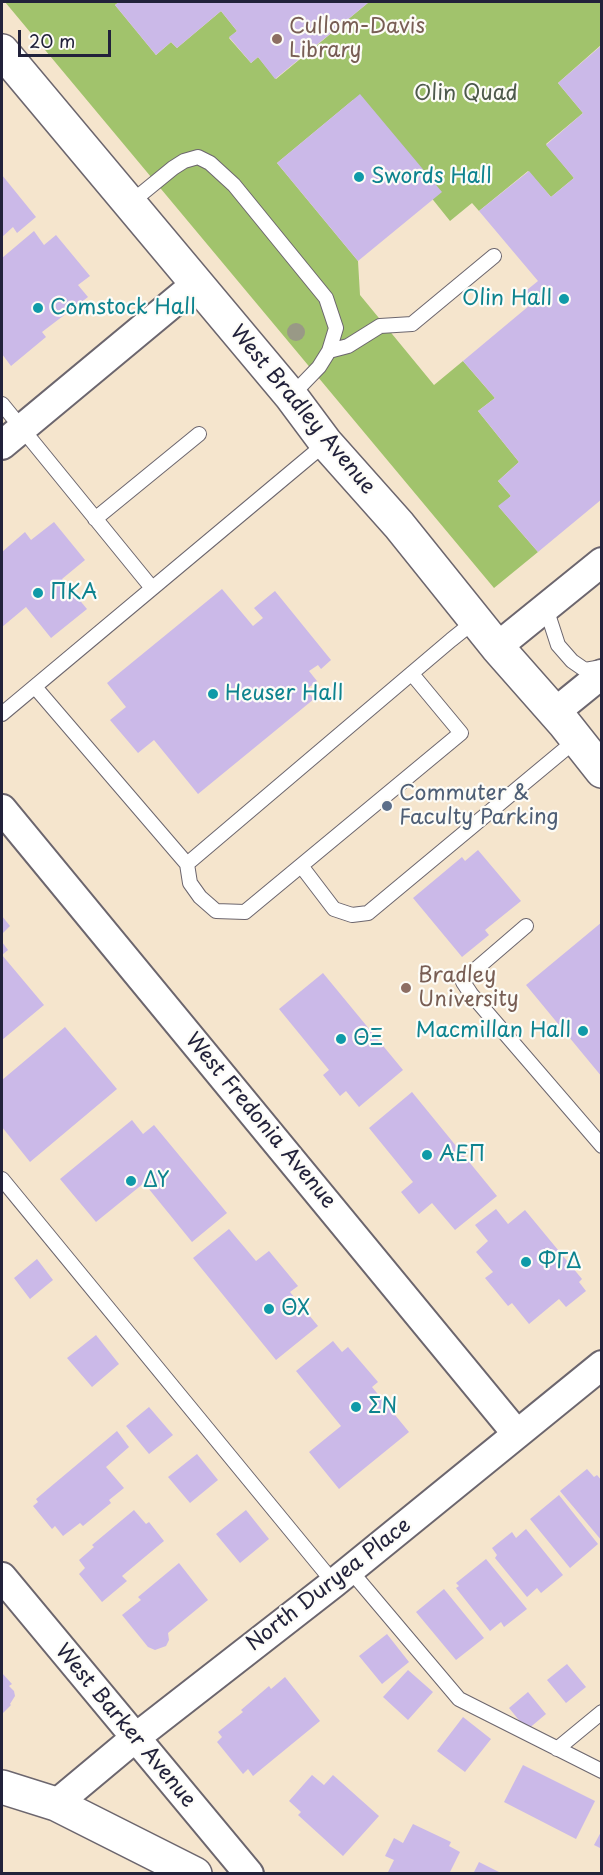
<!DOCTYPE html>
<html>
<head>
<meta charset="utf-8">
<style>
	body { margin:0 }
	#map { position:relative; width:603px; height:1875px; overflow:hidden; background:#f5e5cd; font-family:"Playpen Sans",sans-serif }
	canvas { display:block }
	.frame { position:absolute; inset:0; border:3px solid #22223b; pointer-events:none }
	.scale { position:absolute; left:18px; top:30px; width:93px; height:27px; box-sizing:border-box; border:3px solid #22223b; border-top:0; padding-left:8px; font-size:18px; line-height:21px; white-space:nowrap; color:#22223b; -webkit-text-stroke:4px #fdfcf7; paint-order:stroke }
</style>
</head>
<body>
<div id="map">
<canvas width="603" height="1875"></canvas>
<div class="frame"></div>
<div class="scale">20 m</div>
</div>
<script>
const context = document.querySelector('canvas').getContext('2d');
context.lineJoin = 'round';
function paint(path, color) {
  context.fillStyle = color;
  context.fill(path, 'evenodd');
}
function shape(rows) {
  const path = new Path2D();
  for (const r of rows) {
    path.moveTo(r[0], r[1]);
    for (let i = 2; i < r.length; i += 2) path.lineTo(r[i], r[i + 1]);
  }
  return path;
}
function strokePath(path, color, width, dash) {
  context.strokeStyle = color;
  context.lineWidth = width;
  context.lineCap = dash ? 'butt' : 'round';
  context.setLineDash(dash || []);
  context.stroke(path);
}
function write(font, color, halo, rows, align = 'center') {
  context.font = font + ' "Playpen Sans",sans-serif';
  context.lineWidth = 4.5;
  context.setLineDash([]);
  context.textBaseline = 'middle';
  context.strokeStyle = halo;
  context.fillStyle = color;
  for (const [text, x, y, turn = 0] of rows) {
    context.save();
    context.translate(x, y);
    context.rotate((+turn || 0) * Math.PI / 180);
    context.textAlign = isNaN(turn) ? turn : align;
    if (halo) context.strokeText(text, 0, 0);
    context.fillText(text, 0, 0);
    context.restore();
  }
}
paint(shape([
	[5,2,119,2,115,5,156,55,171,42,177,48,221,11,237,31,229,38,251,63,258,57,276,79,369,2,601,2,601,45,558,83,583,113,546,144,574,178,551,197,528,171,479,211,472,203,450,221,353,100,277,163,358,261,360,295,434,385,463,361,495,398,478,411,519,462,498,481,511,496,499,507,538,552,494,588]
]), '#a1c36c');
paint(shape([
	[119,2,369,2,275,79,258,57,251,63,229,37,237,31,221,11,177,48,171,42,156,55,115,5],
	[602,45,602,499,538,552,498,506,511,496,498,481,519,462,478,411,495,398,463,361,530,305,522,294,538,281,479,211,529,171,551,197,574,178,546,145,583,113,558,83],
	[360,94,442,192,358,261,277,163],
	[2,175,36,217,17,233,13,227,2,237],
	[34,231,44,245,56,235,90,276,78,285,88,297,42,332,46,337,11,366,2,354,2,258],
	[54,522,85,560,62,579,87,609,51,638,26,607,2,627,2,552,25,532,31,540],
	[222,589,253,626,263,618,254,608,275,591,331,660,321,669,318,665,309,671,317,681,306,690,314,699,198,794,154,740,138,753,110,720,126,707,107,683],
	[478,850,521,901,485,930,489,935,462,957,413,898,462,857,465,861],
	[2,916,10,926,2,934],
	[602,922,602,1077,526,985],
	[2,942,8,950,2,955,44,1005,2,1040],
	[323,973,403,1070,359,1107,346,1091,340,1096,323,1075,329,1070,279,1009],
	[65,1027,117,1089,30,1162,2,1127,2,1080],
	[412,1092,497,1196,455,1230,432,1203,419,1214,401,1192,413,1182,369,1128],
	[132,1120,143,1134,154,1125,227,1213,192,1242,144,1183,96,1222,60,1179],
	[496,1209,508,1224,525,1210,582,1279,579,1282,586,1291,566,1307,559,1299,529,1324,512,1303,508,1306,485,1278,493,1272,476,1252,488,1241,475,1225],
	[229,1229,256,1261,269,1251,298,1286,290,1292,318,1326,276,1360,193,1258],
	[37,1259,53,1280,30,1299,14,1278],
	[96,1335,119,1364,92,1387,67,1358],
	[333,1341,342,1352,348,1347,378,1382,372,1387,409,1432,339,1489,309,1452,341,1426,296,1371],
	[149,1407,173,1435,149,1454,126,1426],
	[117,1431,129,1447,106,1467,124,1488,109,1500,111,1503,83,1526,80,1523,63,1536,55,1526,52,1529,33,1506,38,1502,36,1499],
	[197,1454,218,1480,190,1503,168,1477],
	[587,1469,594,1477,597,1475,602,1481,602,1541,560,1491],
	[559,1495,598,1544,570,1568,530,1519],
	[134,1510,146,1524,149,1522,164,1541,122,1576,127,1581,102,1602,79,1574,85,1568,79,1560,94,1547,92,1545],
	[246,1510,269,1539,240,1563,216,1534],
	[526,1529,563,1575,541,1593,537,1588,527,1597,495,1558,497,1555,492,1548,512,1532,516,1538],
	[486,1559,527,1609,504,1627,501,1622,490,1631,456,1588,459,1586,456,1583],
	[179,1563,208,1600,168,1633,169,1640,166,1646,155,1650,148,1647,122,1615,141,1600,138,1597],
	[444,1589,484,1638,456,1660,416,1612],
	[387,1634,409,1662,382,1684,359,1656],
	[567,1664,586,1687,566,1703,547,1680],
	[408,1670,433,1692,408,1720,383,1697],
	[2,1673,12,1684,9,1686,14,1691,15,1696,10,1704,11,1705,2,1714],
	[285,1677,320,1721,253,1776,248,1769,243,1774,217,1742,222,1737,218,1732,243,1712,241,1710,269,1686,271,1689],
	[528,1692,546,1714,527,1730,509,1708],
	[463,1717,491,1739,465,1772,437,1751],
	[523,1765,595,1801,576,1839,504,1802],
	[312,1775,324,1785,333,1775,379,1816,343,1856,298,1815,301,1812,289,1801],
	[413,1824,451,1842,449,1846,460,1852,449,1874,387,1874,394,1860,385,1856,394,1838,403,1843],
	[602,1830,602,1849,594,1845],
	[479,1862,503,1874,473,1874]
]), '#cbb9e8');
const lane = shape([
	[129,204,173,168,184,161,198,157,210,163,234,185,326,298,336,328,329,351,319,367,291,396],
	[329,351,348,346,380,326,412,324,494,256],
	[2,404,152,588],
	[95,519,199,434],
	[546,608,558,645,572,661,585,670,602,667],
	[412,674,461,733,245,912,216,911,200,897,190,883,187,864,451,640,476,620],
	[35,687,187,864],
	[2,714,326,443],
	[302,867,334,909,352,915,368,913,576,740],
	[526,926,476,969,463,982,471,994,602,1146],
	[2,1179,334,1583],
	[350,1570,459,1699,602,1771],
	[557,1749,602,1712]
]);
const street = shape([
	[2,445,197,283],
	[497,647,602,562],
	[554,713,602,674],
	[2,809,517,1434],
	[2,1577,249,1874],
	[56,1804,135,1738,334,1583,602,1365]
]);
const secondary = shape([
	[2,51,291,396,326,443,399,525,497,647,564,723,602,771],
	[2,1787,56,1804,195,1874]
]);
strokePath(lane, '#6c666e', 16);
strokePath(street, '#6c666e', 32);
strokePath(secondary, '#6c666e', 36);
strokePath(lane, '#fff', 14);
strokePath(street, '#fff', 28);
strokePath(secondary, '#fff', 33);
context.fillStyle = '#999986';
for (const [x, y] of [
	[296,332]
]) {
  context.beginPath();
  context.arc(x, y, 9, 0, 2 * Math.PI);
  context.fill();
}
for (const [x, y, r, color] of [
	[277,39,6,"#8d6e63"],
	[359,177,6,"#0f9aa8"],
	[564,299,6,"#0f9aa8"],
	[38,308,6,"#0f9aa8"],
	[38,593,6,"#0f9aa8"],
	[213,694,6,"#0f9aa8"],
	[387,806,6,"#5c6f8a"],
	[406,988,6,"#8d6e63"],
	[583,1031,6,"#0f9aa8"],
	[341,1039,6,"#0f9aa8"],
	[427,1155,6,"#0f9aa8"],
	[131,1181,6,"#0f9aa8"],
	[526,1262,6,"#0f9aa8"],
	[269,1309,6,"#0f9aa8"],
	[356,1407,6,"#0f9aa8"]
]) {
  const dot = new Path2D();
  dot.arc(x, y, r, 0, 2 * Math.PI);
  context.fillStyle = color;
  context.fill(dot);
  strokePath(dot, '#fdfcf7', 2);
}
write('21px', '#785e54', '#fdfcf7', [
	["Cullom-Davis",289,27],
	["Library",289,51],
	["Bradley",418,976],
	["University",418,1000]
], 'left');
write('21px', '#4e5a4c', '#fdfcf7', [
	["Olin Quad",466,94]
]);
write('21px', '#0d838f', '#fdfcf7', [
	["Swords Hall",371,177],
	["Olin Hall",552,299,"right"],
	["Comstock Hall",50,308],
	["ΠΚΑ",50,593],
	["Heuser Hall",225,694],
	["Macmillan Hall",571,1031,"right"],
	["ΘΞ",353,1039],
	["ΑΕΠ",439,1155],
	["ΔΥ",143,1181],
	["ΦΓΔ",538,1262],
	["ΘΧ",281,1309],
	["ΣΝ",368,1407]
], 'left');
write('21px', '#22223b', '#fdfcf7', [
	["West Bradley Avenue",302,410,50],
	["West Fredonia Avenue",260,1121,50],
	["North Duryea Place",329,1585,-38],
	["West Barker Avenue",125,1726,50]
]);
write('21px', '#4e5e75', '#fdfcf7', [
	["Commuter &",399,794],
	["Faculty Parking",399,818]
], 'left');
</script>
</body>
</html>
